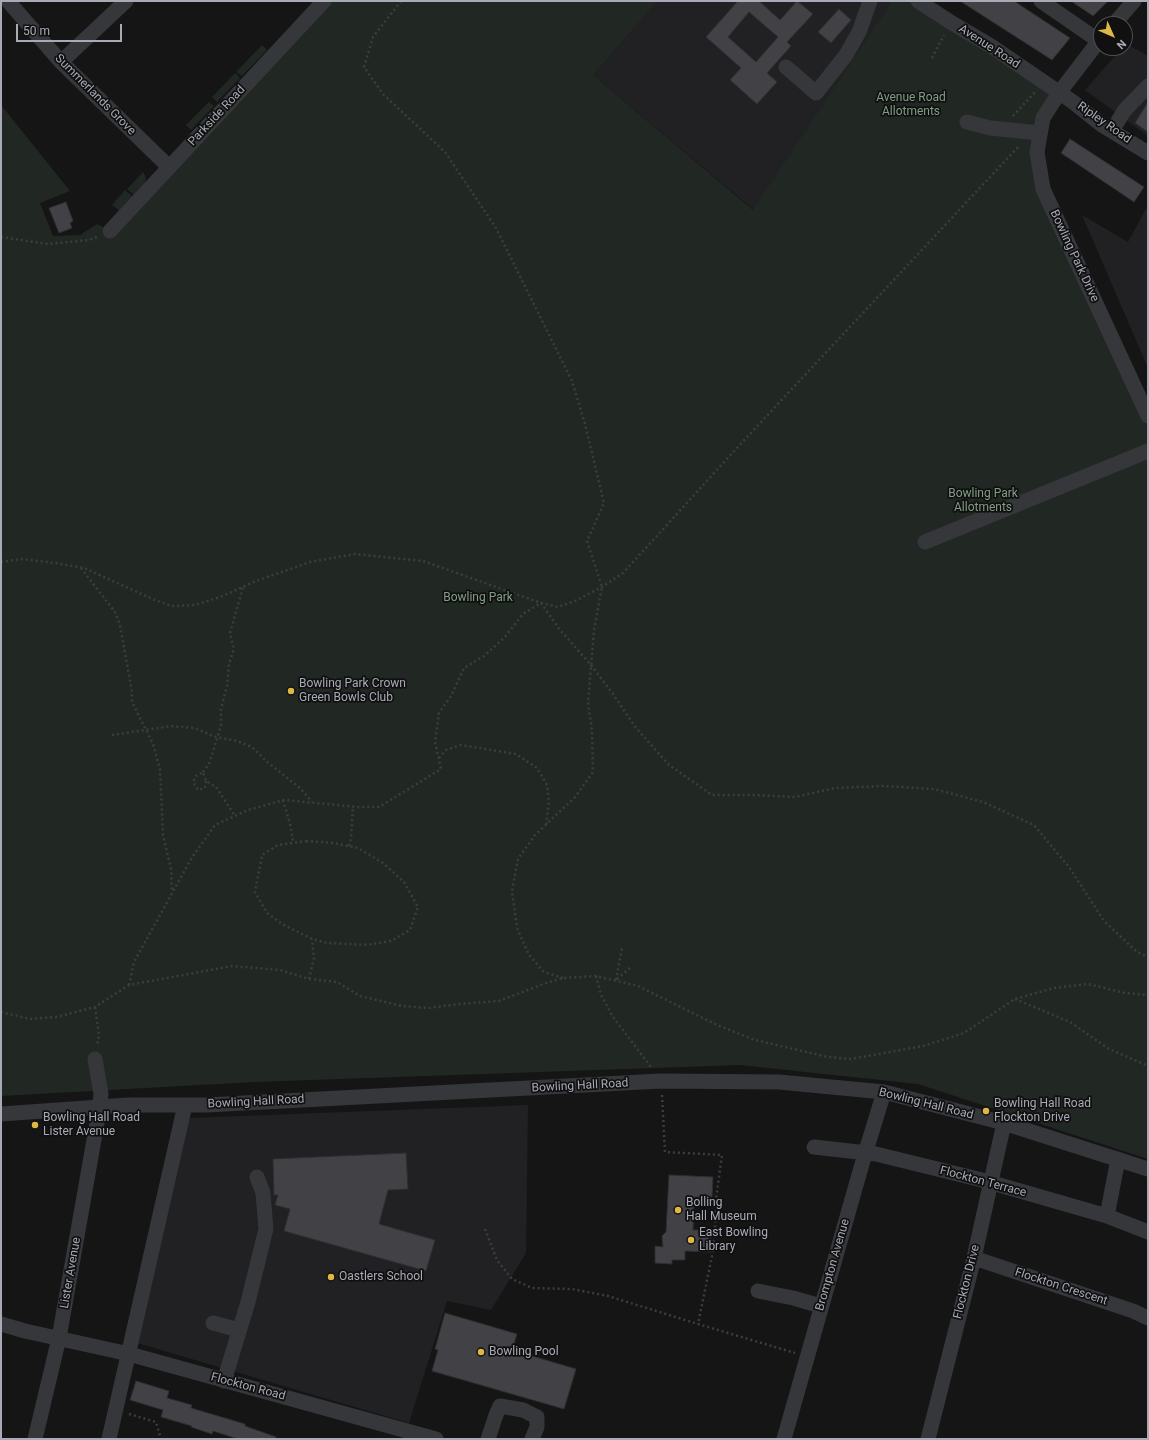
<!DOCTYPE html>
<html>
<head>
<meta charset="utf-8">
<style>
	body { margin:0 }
	#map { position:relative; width:1149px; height:1440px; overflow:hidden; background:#151516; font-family:Roboto,sans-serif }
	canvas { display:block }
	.frame { position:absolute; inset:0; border:2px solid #a8abb5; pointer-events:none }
	.north { position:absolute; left:1093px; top:16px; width:40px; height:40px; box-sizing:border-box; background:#101011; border:1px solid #4d4e53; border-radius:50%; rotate:135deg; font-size:11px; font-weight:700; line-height:16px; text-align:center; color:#a8abb5 }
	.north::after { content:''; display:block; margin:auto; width:14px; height:18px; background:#dfb744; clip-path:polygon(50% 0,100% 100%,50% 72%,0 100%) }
	.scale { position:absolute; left:16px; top:24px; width:106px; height:18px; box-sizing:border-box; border:2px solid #a8abb5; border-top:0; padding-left:5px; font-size:12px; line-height:14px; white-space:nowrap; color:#a8abb5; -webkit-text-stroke:3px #101011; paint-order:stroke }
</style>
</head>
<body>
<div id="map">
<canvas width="1149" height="1440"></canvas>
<div class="frame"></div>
<div class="north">N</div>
<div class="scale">50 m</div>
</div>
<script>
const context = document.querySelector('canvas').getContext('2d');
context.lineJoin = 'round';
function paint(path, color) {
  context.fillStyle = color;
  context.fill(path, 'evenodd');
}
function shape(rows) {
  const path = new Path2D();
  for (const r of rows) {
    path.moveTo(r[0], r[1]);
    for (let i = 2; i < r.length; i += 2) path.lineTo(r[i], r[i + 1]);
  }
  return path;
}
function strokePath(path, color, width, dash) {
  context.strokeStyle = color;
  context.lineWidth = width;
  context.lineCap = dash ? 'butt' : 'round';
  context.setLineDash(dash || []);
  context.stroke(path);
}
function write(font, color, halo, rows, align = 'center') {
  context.font = font + ' Roboto,sans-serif';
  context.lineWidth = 3.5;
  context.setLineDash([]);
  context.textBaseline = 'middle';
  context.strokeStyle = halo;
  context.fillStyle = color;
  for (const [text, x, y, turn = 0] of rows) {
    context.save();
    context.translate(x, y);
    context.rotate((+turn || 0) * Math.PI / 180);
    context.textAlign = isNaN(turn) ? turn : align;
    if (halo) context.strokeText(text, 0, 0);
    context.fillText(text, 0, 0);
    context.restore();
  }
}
paint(shape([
	[658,1,892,1,754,210,593,75],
	[1125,43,1148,56,1148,136,1085,90,1122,48,1125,48],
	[1148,205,1148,368,1082,215,1128,242],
	[528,1105,526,1253,491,1310,447,1301,409,1423,134,1342,189,1118]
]), '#212123');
paint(shape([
	[324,1,658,1,593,75,753,210,892,1,918,1,1059,93,1043,118,1043,189,1148,416,1148,1159,918,1084,740,1065,254,1082,1,1096,1,105,70,191,40,203,53,236,80,235,97,224,111,231],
	[262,45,267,50,242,76,236,72],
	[235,73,240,78,217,102,212,97],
	[209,102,214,106,191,130,186,125],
	[143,172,146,177,145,183,134,195,127,189],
	[125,190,133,197,120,211,112,205]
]), '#212823');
const building = shape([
	[736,1,759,1,780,20,797,1,813,14,787,42,791,46,767,73,777,82,757,104,730,80,741,68,706,37,737,2,736,1],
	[749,12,778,37,756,62,728,37,749,12],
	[960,1,1014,1,1070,38,1052,60,960,1],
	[1071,1,1108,1,1093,16,1071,1],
	[839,9,851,20,831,43,818,32,839,9],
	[1148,102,1148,132,1135,123,1148,102],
	[1070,139,1144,187,1134,202,1061,153,1070,139],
	[66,202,73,221,70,223,72,228,59,233,49,208,66,202],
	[406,1153,408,1189,388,1190,379,1224,435,1240,426,1271,284,1231,290,1209,275,1205,278,1195,274,1195,273,1159,406,1153],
	[669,1175,713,1177,712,1197,694,1197,693,1230,712,1230,711,1252,685,1251,685,1260,672,1260,672,1264,655,1263,655,1246,663,1247,662,1236,666,1232,669,1175],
	[445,1313,517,1334,512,1350,576,1369,564,1409,432,1371,438,1350,435,1349,445,1313],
	[136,1381,169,1391,167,1398,192,1405,191,1408,245,1424,245,1426,276,1437,276,1439,238,1439,213,1431,212,1434,191,1427,192,1426,161,1417,163,1410,130,1400,136,1381]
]);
paint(building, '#424246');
strokePath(building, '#2f2f32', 1);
strokePath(shape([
	[401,1,373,37,364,67,383,94,445,152,496,228,572,381,585,424,604,503,587,541,602,587,594,630,588,703,592,731,593,772,575,797,535,835,518,859,512,891,517,928,529,955,544,972,563,978],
	[932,58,944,35],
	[1013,116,1035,92],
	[1,237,48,244,89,240,97,237],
	[1,562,22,559,55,563,84,568,155,600,171,606,195,605,220,597,256,581,310,562,355,554,423,561,541,603,558,607,575,601,602,587,623,573,747,437,1019,146],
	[81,568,115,612,120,625,132,692,132,702,153,744,160,769,163,835,171,869,172,892],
	[112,735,171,726,194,728,216,737,237,741,252,747,265,760,301,789,312,802],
	[439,758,446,750,461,745,516,754,537,768,547,785,549,802,546,825],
	[203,772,209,764,221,726,221,709,227,686,229,664,234,649,230,633,243,587],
	[206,781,205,788,198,790,193,782,196,776,203,772,206,781,216,787,235,816],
	[283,800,290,824,293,839,290,843],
	[306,841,333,843,358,848,383,863,404,882,418,907,410,930,391,941,367,945,327,943,312,939,282,924,267,913,255,892,262,855,278,845,306,841],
	[349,846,351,838,353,807],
	[596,976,601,995,613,1017,651,1067],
	[309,979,314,958,312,939],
	[617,979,631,967],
	[616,980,622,948],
	[129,985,134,962,191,859,215,825,248,810,284,800,358,807,379,807,441,769,435,742,439,713,451,696,464,668,484,656,504,638,523,614,541,603,560,630,591,665,613,694,636,728,669,765,712,795,757,795,795,797,835,788,884,786,934,789,983,802,1034,825,1069,867,1104,921,1137,952,1148,957],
	[1015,999,1070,1022,1109,1049,1148,1066],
	[95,1007,99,1035,97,1046],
	[1,1012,30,1019,56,1017,95,1007,129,985,232,966,280,970,309,979,337,982,360,996,402,1006,428,1008,460,1004,499,1001,546,983,563,978,596,976,638,986,717,1025,755,1040,828,1057,851,1059,923,1046,964,1033,1015,999,1054,988,1088,984,1125,993,1148,995],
	[662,1095,665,1152,722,1155,716,1199,715,1231,712,1256,698,1324],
	[485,1229,497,1260,512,1279,532,1288,572,1289,608,1296,698,1324,795,1353],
	[129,1414,156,1422,161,1439]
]), '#3c3d42', 2.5, [2, 3]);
strokePath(shape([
	[8,1,61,62,169,167],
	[918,1,952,23,991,46,1073,102,1102,125,1148,153],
	[1041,1,1099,41],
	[1114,24,1134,1],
	[1101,38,1059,93,1043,118,1037,152,1043,189,1148,416],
	[61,62,126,1],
	[786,67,816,93,846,55,859,32,870,1],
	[967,122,990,128,1040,133],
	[1112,131,1124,111,1148,86],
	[110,231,324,1],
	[925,542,1148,451],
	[1,1114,128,1105,207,1105,661,1081,779,1082,884,1092,1004,1123,1148,1169],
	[814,1147,876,1154,982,1180,1107,1216,1148,1232],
	[1107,1216,1118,1159],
	[974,1258,1133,1311,1148,1318],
	[758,1291,793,1298,821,1306],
	[213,1323,239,1330],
	[1,1324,25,1331,129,1354,436,1439],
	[224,1381,248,1302,266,1229,263,1193,257,1177],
	[35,1439,59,1338,100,1106,101,1094,95,1059],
	[109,1439,185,1105],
	[488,1439,496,1415,500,1406,523,1410,537,1417,537,1427,532,1439],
	[784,1439,862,1164,884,1092],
	[928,1439,974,1258,1004,1123]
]), '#36373b', 15);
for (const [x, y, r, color] of [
	[291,691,4,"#dfb744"],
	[986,1111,4,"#dfb744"],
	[35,1125,4,"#dfb744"],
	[678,1210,4,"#dfb744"],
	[691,1240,4,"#dfb744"],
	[331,1277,4,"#dfb744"],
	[481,1352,4,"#dfb744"]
]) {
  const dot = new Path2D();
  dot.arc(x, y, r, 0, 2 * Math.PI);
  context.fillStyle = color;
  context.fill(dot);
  strokePath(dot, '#101011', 1.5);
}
write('12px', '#a8abb5', '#101011', [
	["Avenue Road",989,47,33],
	["Summerlands Grove",95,95,45],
	["Parkside Road",217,116,-47],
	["Ripley Road",1104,123,35],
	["Bowling Park Drive",1074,256,65],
	["Bowling Hall Road",580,1086,-3],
	["Bowling Hall Road",256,1102,-3],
	["Bowling Hall Road",926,1104,14],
	["Flockton Terrace",983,1182,15],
	["Brompton Avenue",833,1265,-74],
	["Lister Avenue",71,1273,-80],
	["Flockton Drive",967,1282,-76],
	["Flockton Crescent",1061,1287,18],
	["Flockton Road",248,1387,15]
]);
write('12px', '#819e85', '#101011', [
	["Avenue Road",911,98],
	["Allotments",911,112],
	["Bowling Park",983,494],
	["Allotments",983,508],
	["Bowling Park",478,598]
]);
write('12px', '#a8abb5', '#101011', [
	["Bowling Park Crown",299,684],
	["Green Bowls Club",299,698],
	["Bowling Hall Road",994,1104],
	["Flockton Drive",994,1118],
	["Bowling Hall Road",43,1118],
	["Lister Avenue",43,1132],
	["Bolling",686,1203],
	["Hall Museum",686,1217],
	["East Bowling",699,1233],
	["Library",699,1247],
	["Oastlers School",339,1277],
	["Bowling Pool",489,1352]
], 'left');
</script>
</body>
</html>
